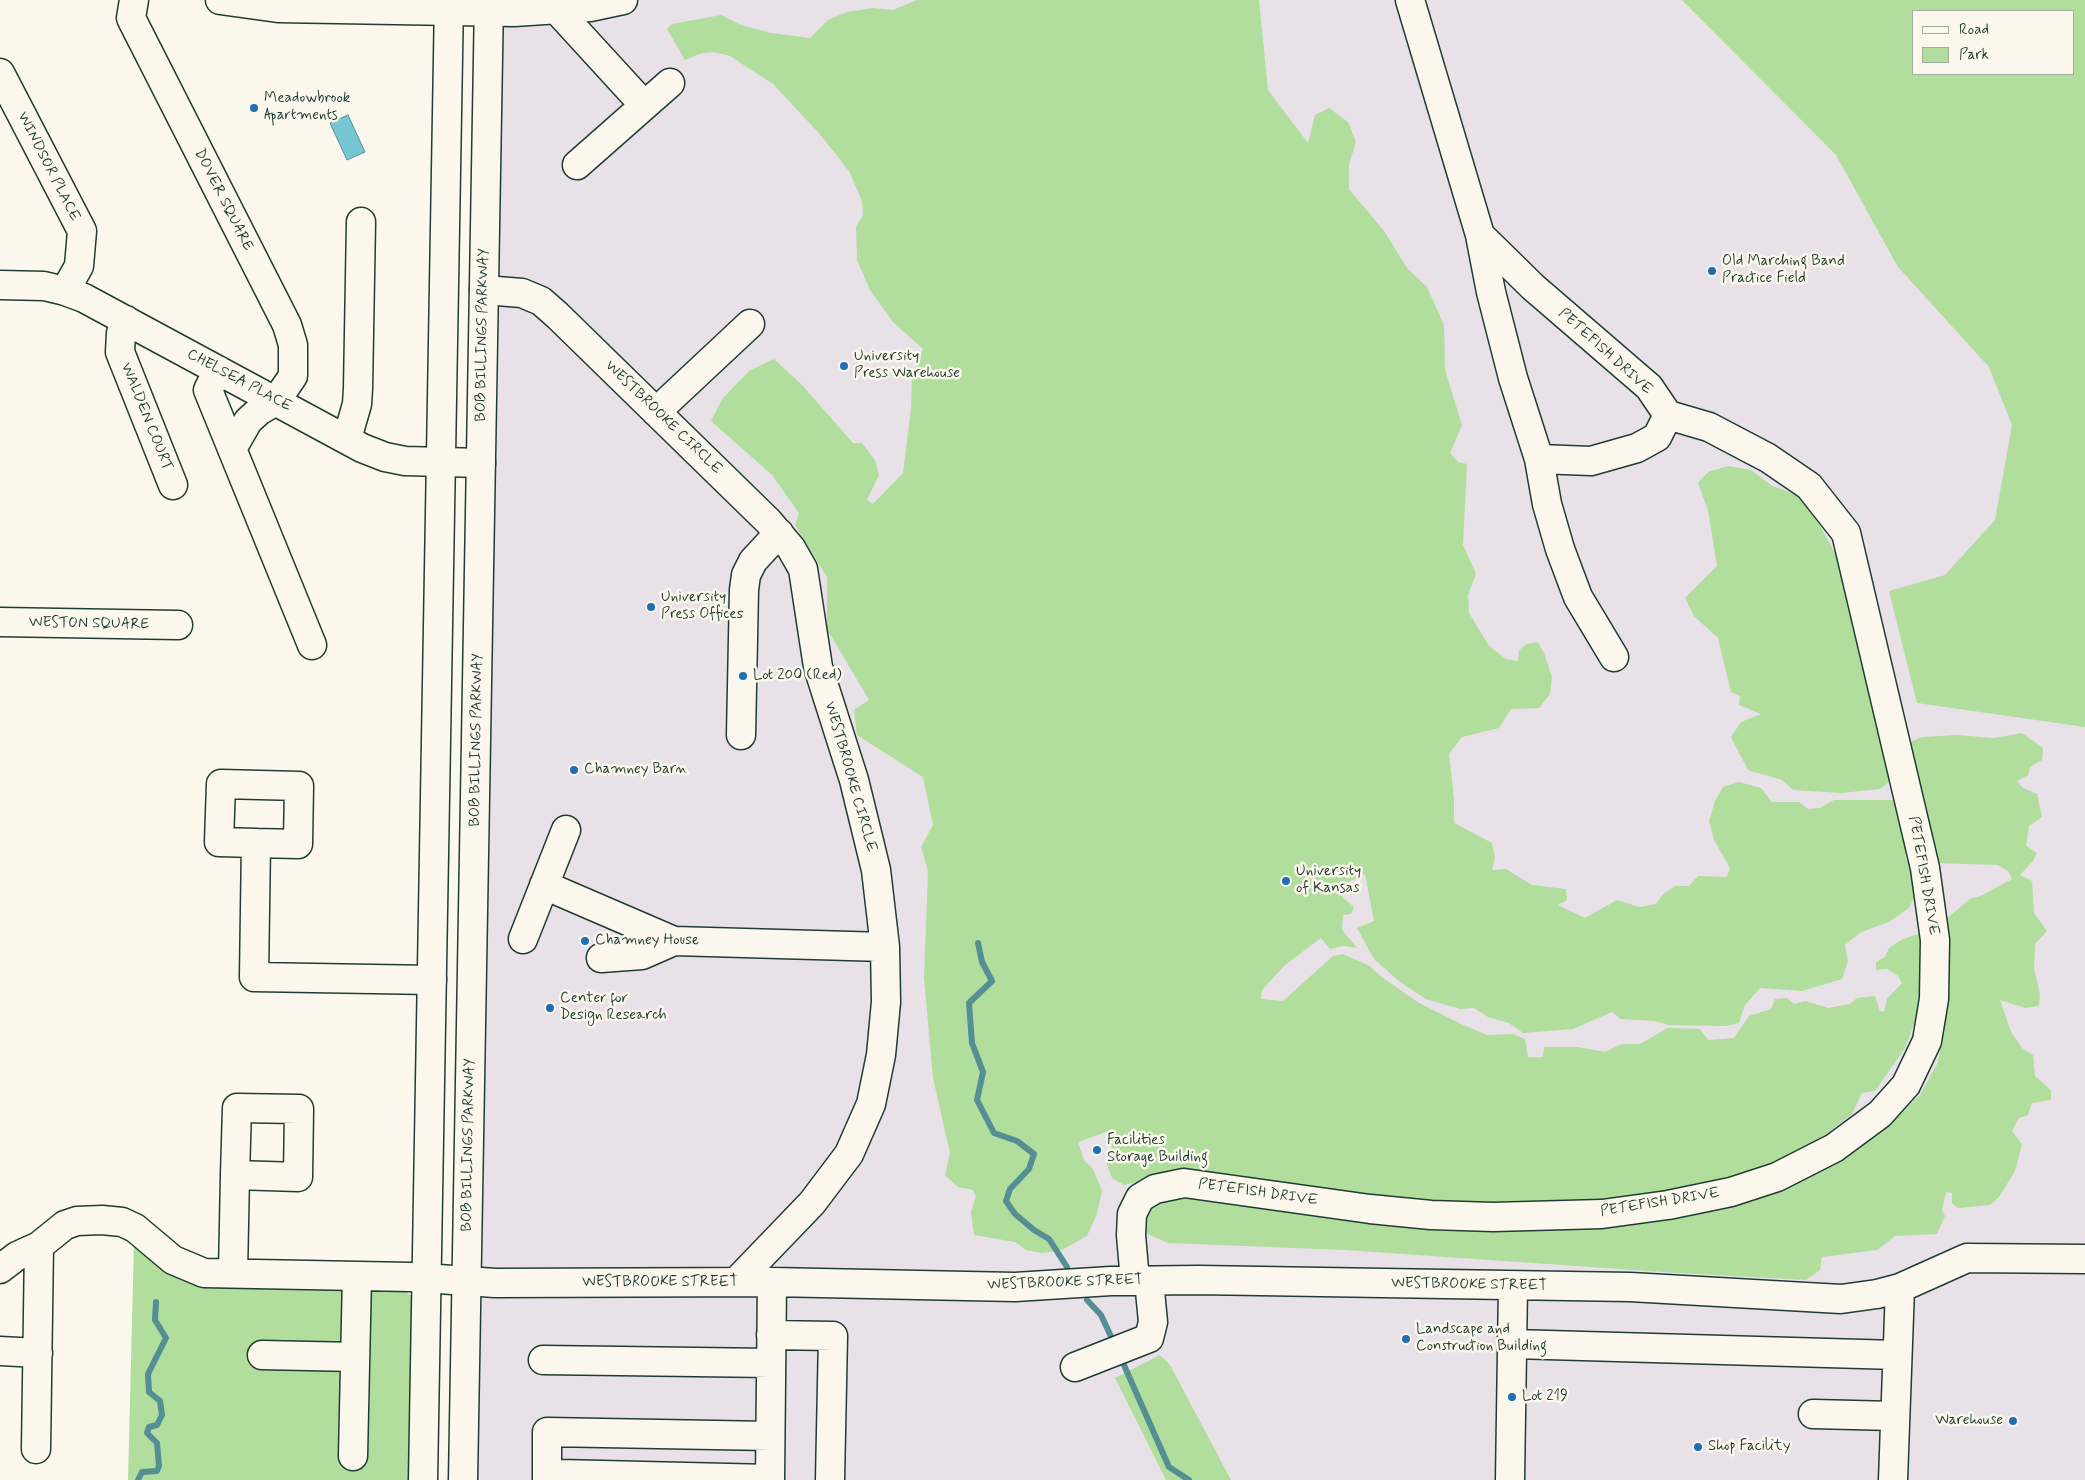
<!DOCTYPE html>
<html>
<head>
<meta charset="utf-8">
<style>
	body { margin:0 }
	#map { position:relative; width:2085px; height:1480px; overflow:hidden; background:#fbf7ec; font-family:Mynerve,sans-serif }
	canvas { display:block }
	.legend { position:absolute; left:1912px; top:10px; width:162px; height:65px; box-sizing:border-box; background:#fbf7ec; border:1px solid #a3ada2; margin:0; padding:6px 9px; list-style:none; font-size:15px; color:#1f3d34 }
	.legend li { display:flex; align-items:center; gap:10px; height:25px }
	.legend b { width:25px; border:1px solid #a3ada2 }
</style>
</head>
<body>
<div id="map">
<canvas width="2085" height="1480"></canvas>
<ul class="legend">
<li><b style="height:6px;background:#fbf7ec"></b>Road</li>
<li><b style="height:14px;background:#b1de9c"></b>Park</li>
</ul>
</div>
<script>
const context = document.querySelector('canvas').getContext('2d');
context.lineJoin = 'round';
function paint(path, color) {
  context.fillStyle = color;
  context.fill(path, 'evenodd');
}
function shape(rows) {
  const path = new Path2D();
  for (const r of rows) {
    path.moveTo(r[0], r[1]);
    for (let i = 2; i < r.length; i += 2) path.lineTo(r[i], r[i + 1]);
  }
  return path;
}
function strokePath(path, color, width, dash) {
  context.strokeStyle = color;
  context.lineWidth = width;
  context.lineCap = dash ? 'butt' : 'round';
  context.setLineDash(dash || []);
  context.stroke(path);
}
function write(font, color, halo, rows, align = 'center') {
  context.font = font + ' Mynerve,sans-serif';
  context.lineWidth = 5;
  context.setLineDash([]);
  context.textBaseline = 'middle';
  context.strokeStyle = halo;
  context.fillStyle = color;
  for (const [text, x, y, turn = 0] of rows) {
    context.save();
    context.translate(x, y);
    context.rotate((+turn || 0) * Math.PI / 180);
    context.textAlign = isNaN(turn) ? turn : align;
    if (halo) context.strokeText(text, 0, 0);
    context.fillText(text, 0, 0);
    context.restore();
  }
}
paint(shape([
	[500,0,2085,0,2085,1480,475,1480],
	[1914,11,2074,11,2074,74,1914,74]
]), '#e8e1e8');
paint(shape([
	[917,0,1259,0,1268,90,1308,143,1315,115,1329,108,1348,122,1356,142,1349,164,1349,189,1384,231,1407,268,1427,287,1444,325,1445,370,1462,425,1450,453,1458,462,1467,464,1463,545,1476,574,1468,595,1469,613,1489,646,1506,659,1518,661,1519,650,1527,644,1538,642,1544,653,1552,677,1550,694,1539,708,1511,709,1499,728,1462,737,1449,754,1454,799,1454,823,1492,843,1495,858,1492,870,1506,869,1532,885,1566,889,1567,900,1558,905,1585,918,1617,900,1640,907,1656,904,1663,894,1675,886,1689,886,1698,876,1727,877,1730,868,1714,840,1709,821,1715,801,1723,787,1739,782,1761,788,1772,802,1799,802,1808,809,1820,808,1834,800,1897,800,1904,827,1906,859,1914,870,1917,891,1909,908,1889,922,1861,932,1845,945,1848,961,1842,979,1802,991,1760,988,1745,1005,1739,1023,1726,1026,1668,1025,1655,1021,1621,1019,1612,1012,1573,1029,1523,1033,1509,1023,1488,1017,1474,1008,1460,1009,1426,999,1400,982,1374,959,1357,928,1374,921,1365,874,1350,881,1342,897,1354,907,1351,914,1343,915,1342,930,1357,948,1343,946,1330,949,1321,938,1285,965,1262,990,1261,999,1283,1001,1333,956,1343,954,1370,966,1379,975,1419,1003,1459,1023,1487,1035,1513,1034,1525,1039,1528,1057,1543,1057,1544,1047,1578,1047,1605,1052,1622,1044,1640,1044,1668,1028,1700,1029,1708,1040,1734,1038,1749,1016,1771,1009,1775,999,1787,998,1794,1004,1806,1001,1828,1008,1850,1004,1857,998,1875,996,1880,1011,1884,1012,1887,999,1902,983,1898,976,1887,969,1876,970,1876,962,1885,957,1889,948,1903,939,1921,933,1923,971,1919,1011,1905,1048,1875,1091,1862,1093,1852,1114,1823,1136,1792,1156,1752,1174,1706,1188,1601,1205,1448,1207,1386,1198,1351,1191,1322,1192,1157,1177,1124,1185,1112,1178,1106,1162,1116,1158,1106,1132,1078,1142,1084,1160,1093,1169,1102,1191,1097,1214,1087,1236,1062,1250,1042,1253,1026,1250,1015,1242,974,1235,971,1212,976,1196,973,1190,958,1187,945,1175,950,1153,933,1078,924,978,928,871,921,847,933,825,923,777,857,735,854,710,869,700,827,629,827,577,795,525,799,513,772,475,711,421,723,398,749,371,774,359,802,385,853,443,862,443,875,460,879,475,867,500,873,504,903,473,911,408,912,376,923,349,893,322,870,290,857,260,856,227,863,215,862,201,849,171,818,132,773,84,730,56,714,52,702,53,685,60,667,29,672,24,721,15,741,25,771,33,810,38,828,20,847,12,873,8,893,10],
	[1682,0,2085,0,2085,727,1917,703,1889,591,1945,575,1995,520,2012,425,1989,367,1898,267,1836,155],
	[1914,11,2074,11,2074,74,1914,74],
	[1728,466,1751,470,1772,486,1801,496,1818,522,1838,559,1894,778,1880,789,1842,793,1793,790,1782,780,1748,770,1731,737,1741,722,1761,714,1739,705,1740,696,1731,692,1718,638,1694,616,1685,598,1717,566,1708,510,1698,483,1708,472],
	[2022,733,2043,748,2042,760,2030,767,2028,775,2017,781,2023,788,2037,794,2042,817,2029,826,2026,846,2037,853,2033,861,2020,875,2032,881,2034,913,2047,931,2035,944,2034,969,2040,994,2039,1006,2025,1008,2000,1000,2011,1032,2022,1048,2033,1055,2035,1076,2051,1090,2051,1100,2032,1103,2028,1115,2019,1118,2012,1131,2022,1144,2015,1171,1999,1197,1990,1205,1958,1208,1952,1203,1952,1193,1946,1192,1942,1210,1945,1216,1937,1234,1895,1236,1877,1250,1822,1257,1820,1270,1806,1280,1678,1273,1345,1250,1168,1243,1143,1232,1145,1216,1152,1203,1165,1196,1201,1194,1606,1227,1702,1214,1752,1199,1845,1156,1892,1122,1920,1095,1937,1064,1944,1035,1948,991,1944,934,1946,919,1970,899,1983,895,2012,879,2008,871,1998,865,1935,863,1907,743,1922,737,1957,735,1994,738],
	[134,1243,155,1262,185,1281,207,1286,387,1287,405,1291,413,1297,412,1480,128,1480],
	[1160,1355,1170,1365,1231,1480,1166,1480,1115,1378]
]), '#b1de9c');
const water = shape([
	[348,115,365,152,347,160,330,123,348,115]
]);
paint(water, '#77c6d4');
strokePath(water, '#548f94', 1);
strokePath(shape([
	[978,943,982,962,992,981,969,1003,972,1043,983,1072,977,1100,994,1133,1017,1141,1034,1154,1029,1169,1010,1189,1006,1201,1015,1214,1034,1230,1049,1239,1067,1267],
	[1087,1300,1101,1315,1115,1345],
	[1120,1356,1169,1467,1189,1480],
	[138,1480,142,1472,157,1471,159,1466,157,1443,147,1433,149,1427,157,1425,162,1415,160,1401,149,1392,148,1374,166,1338,155,1320,156,1302]
]), '#548f94', 6);
const minor = shape([
	[134,0,131,18,133,22,287,325,293,345,293,376,276,401,259,411,248,421,232,449],
	[220,0,278,8,514,12,590,7,623,0],
	[557,10,644,105],
	[0,73,82,231,79,266,65,291],
	[577,165,670,83],
	[1480,235,1491,292,1513,378,1539,459,1547,504,1560,549,1578,597,1614,657],
	[0,285,44,286,65,291,84,298,362,448,385,457,405,461,481,463],
	[484,290,522,293,541,301,557,315,768,521,791,548,803,569,818,667,854,780,876,870,885,947,886,1002,881,1055,871,1104,849,1154,812,1203,736,1282],
	[126,320,121,333,120,352,173,485],
	[218,370,208,390,312,645],
	[656,412,750,324],
	[347,439,357,404,358,389,361,222],
	[1539,459,1591,461,1637,448,1657,437,1668,415],
	[0,622,178,625],
	[741,735,744,590,746,575,753,561,779,533],
	[256,843,219,842,221,784,299,786,298,844,256,843,254,977,432,980],
	[544,885,674,941,885,947],
	[523,939,566,830],
	[601,958,642,955,674,941],
	[0,1269,17,1256,39,1246,65,1225,77,1221,102,1220,122,1222,135,1228,173,1260,204,1273,410,1277,495,1283,772,1282,1015,1287,1111,1281,1198,1280,1630,1287,1841,1299,1877,1294,1900,1288,1967,1258,2085,1259],
	[233,1273,235,1175,237,1108,299,1109,298,1177,235,1175],
	[1135,1281,1131,1235,1132,1214,1140,1198,1155,1189,1184,1183,1370,1209,1431,1215,1493,1217,1602,1214,1668,1205,1731,1192,1777,1177,1834,1148,1880,1114,1906,1085,1927,1041,1934,999,1935,940,1925,868,1846,533,1809,486,1768,458,1709,427,1668,415,1649,387,1533,287,1480,235,1410,0],
	[771,1335,833,1336,830,1480],
	[1513,1344,1897,1355],
	[0,1351,38,1353],
	[262,1355,355,1357],
	[543,1360,771,1363],
	[1075,1367,1149,1338,1153,1322,1149,1281],
	[1813,1414,1894,1416],
	[36,1449,39,1246],
	[353,1456,357,1276],
	[547,1480,547,1432,770,1436],
	[548,1480,550,1477,559,1474,770,1479],
	[770,1480,772,1282],
	[1510,1480,1513,1286],
	[1893,1480,1900,1288]
]);
const major = shape([
	[423,1480,449,0],
	[463,1480,489,0]
]);
strokePath(minor, '#1f3d34', 31);
strokePath(major, '#1f3d34', 31);
strokePath(minor, '#fbf7ec', 28);
strokePath(major, '#fbf7ec', 28);
for (const [x, y, r, color] of [
	[254,108,5,"#1f6fb2"],
	[1712,271,5,"#1f6fb2"],
	[844,366,5,"#1f6fb2"],
	[651,607,5,"#1f6fb2"],
	[743,676,5,"#1f6fb2"],
	[574,770,5,"#1f6fb2"],
	[1286,881,5,"#1f6fb2"],
	[585,941,5,"#1f6fb2"],
	[550,1008,5,"#1f6fb2"],
	[1097,1150,5,"#1f6fb2"],
	[1406,1339,5,"#1f6fb2"],
	[1512,1397,5,"#1f6fb2"],
	[2013,1421,5,"#1f6fb2"],
	[1698,1447,5,"#1f6fb2"]
]) {
  const dot = new Path2D();
  dot.arc(x, y, r, 0, 2 * Math.PI);
  context.fillStyle = color;
  context.fill(dot);
  strokePath(dot, '#fbf7ec', 2);
}
write('15px', '#1f3d34', '#fbf7ec', [
	["Meadowbrook",264,99],
	["Apartments",264,116],
	["Old Marching Band",1722,262],
	["Practice Field",1722,279],
	["University",854,357],
	["Press Warehouse",854,374],
	["University",661,598],
	["Press Offices",661,615],
	["Lot 200 (Red)",753,676],
	["Chamney Barn",584,770],
	["University",1296,872],
	["of Kansas",1296,889],
	["Chamney House",595,941],
	["Center for",560,999],
	["Design Research",560,1016],
	["Facilities",1107,1141],
	["Storage Building",1107,1158],
	["Landscape and",1416,1330],
	["Construction Building",1416,1347],
	["Lot 219",1522,1397],
	["Warehouse",2003,1421,"right"],
	["Shop Facility",1708,1447]
], 'left');
write('15px', '#1f3d34', '#fbf7ec', [
	["WINDSOR PLACE",48,167,63],
	["DOVER SQUARE",223,200,63],
	["BOB BILLINGS PARKWAY",483,335,-89],
	["PETEFISH DRIVE",1605,352,42],
	["CHELSEA PLACE",239,381,28],
	["WALDEN COURT",146,417,68],
	["WESTBROOKE CIRCLE",663,418,44],
	["WESTON SQUARE",89,624,1],
	["BOB BILLINGS PARKWAY",477,740,-89],
	["WESTBROOKE CIRCLE",850,777,74],
	["PETEFISH DRIVE",1923,876,80],
	["BOB BILLINGS PARKWAY",469,1145,-89],
	["PETEFISH DRIVE",1258,1193,8],
	["PETEFISH DRIVE",1660,1203,-9],
	["WESTBROOKE STREET",660,1283],
	["WESTBROOKE STREET",1065,1283,-2],
	["WESTBROOKE STREET",1469,1285,1]
]);
</script>
</body>
</html>
